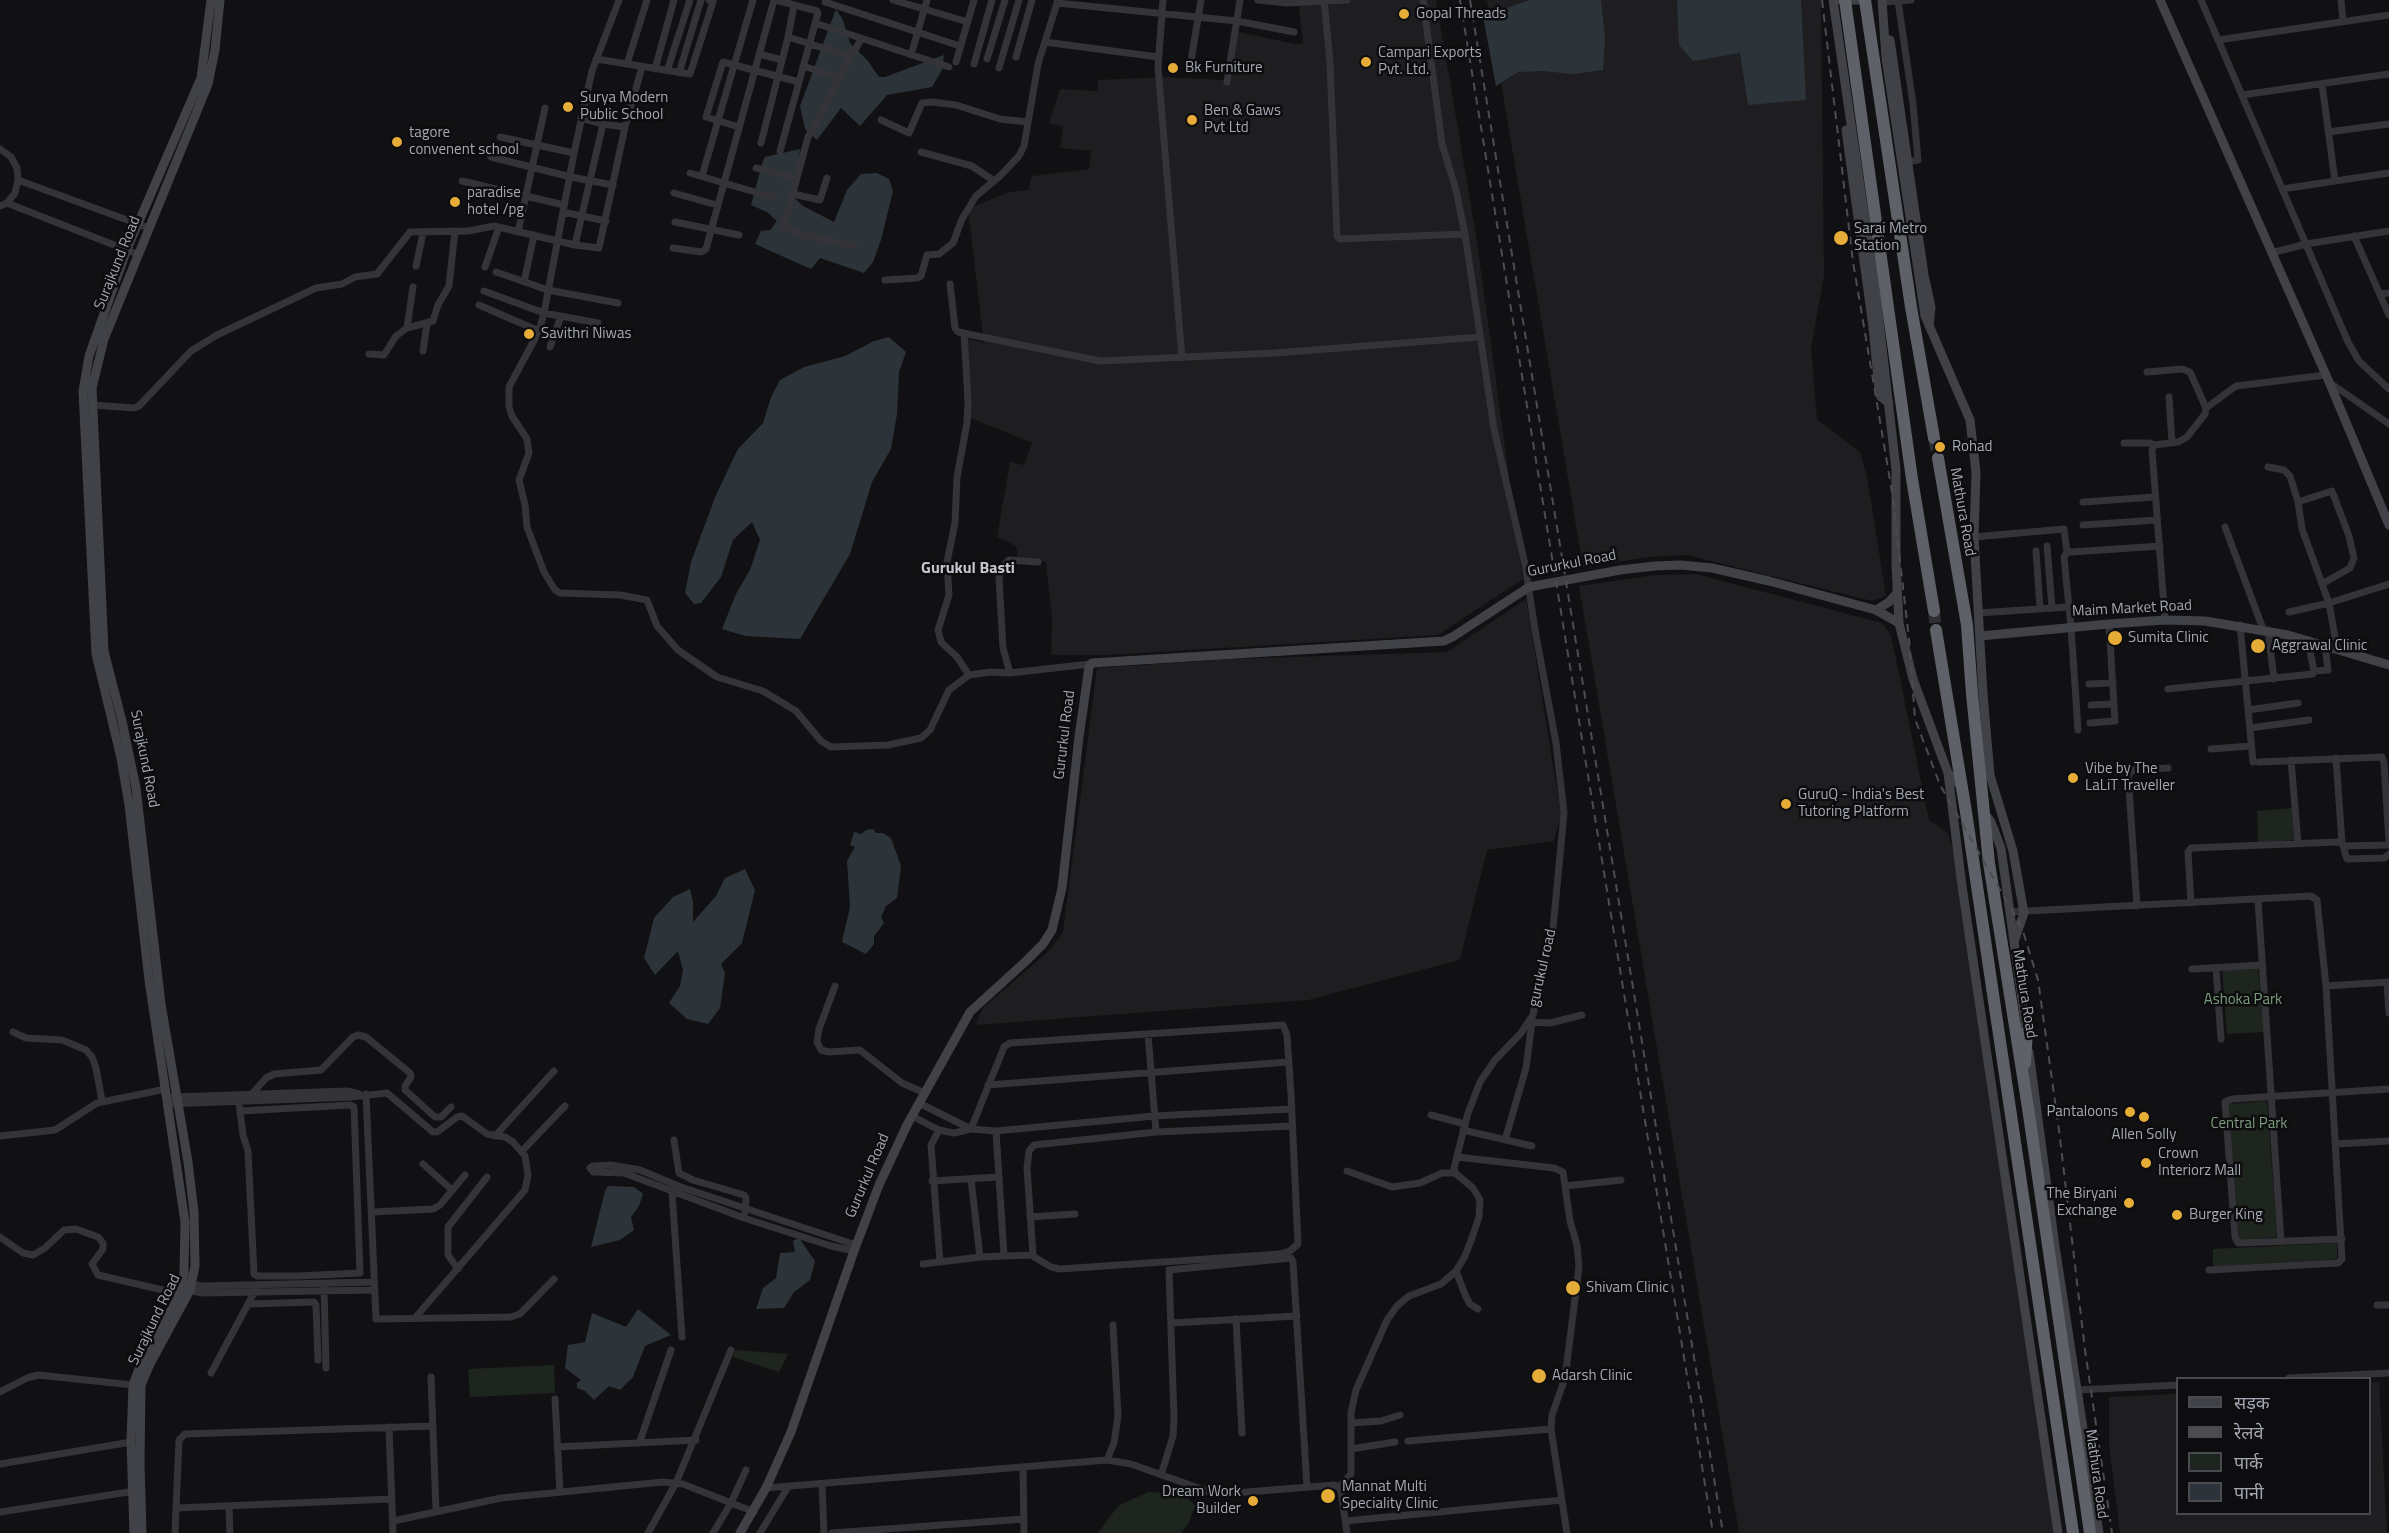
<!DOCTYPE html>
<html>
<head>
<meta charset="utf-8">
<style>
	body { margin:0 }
	#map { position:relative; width:2389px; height:1533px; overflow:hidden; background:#111113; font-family:"Titillium Web","Noto Sans Devanagari",sans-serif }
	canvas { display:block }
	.legend { position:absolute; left:2176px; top:1377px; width:195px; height:138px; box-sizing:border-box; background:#0d0c0e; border:2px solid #494a50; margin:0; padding:8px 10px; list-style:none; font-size:18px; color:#a4a8b3 }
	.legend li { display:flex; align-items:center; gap:12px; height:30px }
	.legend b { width:30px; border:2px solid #494a50 }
</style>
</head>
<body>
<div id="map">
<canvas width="2389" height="1533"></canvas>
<ul class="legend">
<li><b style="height:8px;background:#414247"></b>सड़क</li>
<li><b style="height:8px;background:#4c4d52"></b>रेलवे</li>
<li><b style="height:16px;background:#1e251f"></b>पार्क</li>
<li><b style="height:16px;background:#2c343a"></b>पानी</li>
</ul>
</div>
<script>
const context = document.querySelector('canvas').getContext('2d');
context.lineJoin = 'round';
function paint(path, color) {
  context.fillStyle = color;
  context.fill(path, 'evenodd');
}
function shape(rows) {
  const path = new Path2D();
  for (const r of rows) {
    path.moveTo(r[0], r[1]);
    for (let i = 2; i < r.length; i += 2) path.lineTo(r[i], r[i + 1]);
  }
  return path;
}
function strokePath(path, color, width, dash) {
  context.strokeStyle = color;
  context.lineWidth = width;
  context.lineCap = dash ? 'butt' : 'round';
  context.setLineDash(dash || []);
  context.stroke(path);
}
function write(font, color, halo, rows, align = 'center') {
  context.font = font + ' "Titillium Web",sans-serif';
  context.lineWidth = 5;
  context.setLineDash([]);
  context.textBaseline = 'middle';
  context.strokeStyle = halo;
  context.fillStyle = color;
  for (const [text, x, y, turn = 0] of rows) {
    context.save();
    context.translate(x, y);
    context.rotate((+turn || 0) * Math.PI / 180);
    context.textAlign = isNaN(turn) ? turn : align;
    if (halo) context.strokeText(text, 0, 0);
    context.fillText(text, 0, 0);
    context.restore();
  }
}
paint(shape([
	[1298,0,1436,0,1476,235,1523,579,1438,635,1107,655,1051,655,1052,620,1046,562,1018,557,1016,546,997,537,1010,462,1024,465,1032,443,966,416,961,337,984,343,968,209,1009,192,1028,190,1032,176,1089,169,1091,151,1060,148,1063,127,1049,123,1060,89,1098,91,1098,80,1162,77,1224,80,1233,31,1295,44,1303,44],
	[1487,0,1821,0,1824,276,1811,348,1817,419,1860,452,1867,477,1886,596,1872,601,1687,555,1649,557,1583,567],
	[1696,574,1882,623,1891,635,1929,820,1948,833,1964,885,2021,1247,2056,1533,1739,1533,1579,586,1655,575],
	[1526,599,1561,814,1554,841,1487,850,1460,960,1308,1000,975,1025,983,1008,1050,950,1063,932,1097,668,1234,659,1447,652],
	[2379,1382,2387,1533,2120,1533,2109,1445,2109,1397,2177,1394,2178,1514,2370,1514,2370,1383]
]), '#1e1e20');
paint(shape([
	[2292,808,2294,840,2258,842,2257,811],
	[2258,968,2265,1032,2227,1034,2222,970],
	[2267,1101,2277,1237,2239,1240,2228,1104],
	[2337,1243,2337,1259,2213,1267,2213,1249],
	[735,1350,788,1354,779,1372,733,1357],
	[554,1365,555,1393,470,1397,468,1369],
	[1148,1492,1183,1494,1195,1505,1189,1522,1181,1533,1098,1533,1118,1506]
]), '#1e251f');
paint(shape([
	[1530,0,1601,0,1605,39,1603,70,1573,74,1543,71,1518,72,1496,86,1483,16],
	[1677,0,1801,0,1806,100,1748,105,1740,53,1693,61,1679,45],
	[836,9,843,20,850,43,868,61,879,77,885,77,944,55,942,70,932,87,887,95,860,126,841,108,817,140,805,129,800,106],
	[800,149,799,161,790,194,803,206,834,222,847,190,861,174,877,173,889,179,893,191,881,240,873,262,864,273,820,258,811,269,755,244,761,231,770,230,777,221,767,212,751,205,763,161,765,157],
	[889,337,906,352,899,372,897,414,891,449,872,482,850,554,800,639,745,636,722,629,736,594,750,570,760,540,752,522,733,540,721,577,701,603,694,604,685,593,691,562,716,495,738,449,763,423,771,397,780,380,804,367,845,356,874,341],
	[873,829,876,833,883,833,891,838,901,866,897,898,886,906,881,917,884,923,874,936,874,944,866,954,842,942,850,907,847,861,855,847,850,845,854,832,861,834,866,830],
	[745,869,755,890,742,943,721,964,725,973,720,1008,708,1024,687,1019,669,1003,680,986,683,970,678,951,655,975,644,958,654,918,673,897,690,889,693,902,693,922,716,896,725,878],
	[608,1186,634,1187,643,1194,639,1206,631,1217,634,1230,620,1240,591,1247,605,1191],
	[799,1238,815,1261,810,1280,794,1292,784,1308,756,1309,763,1288,776,1278,780,1253,795,1252,793,1241],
	[638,1309,671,1335,645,1346,633,1377,620,1390,609,1386,594,1400,585,1391,577,1388,577,1383,581,1380,565,1368,568,1345,585,1342,592,1313,626,1327]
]), '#2c343a');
strokePath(shape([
	[1934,438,1938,458],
	[1934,611,1936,630]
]), '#2e2f33', 12, [12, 6]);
strokePath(shape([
	[619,0,592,71,574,153,544,313,539,331,509,387,509,407,512,416,527,439,529,453,519,480,525,505,527,527,544,572,555,590,560,593,620,595,647,600,657,626,678,650,717,677,763,691,796,711,821,741,831,747,888,745,921,738,930,730,949,690,969,675,991,672,1010,673,1090,664],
	[776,0,817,11,818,13,780,151],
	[893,0,968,22],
	[1163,0,1158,67,1182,358],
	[1258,0,1287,3,1347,0],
	[1324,0,1330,62,1337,236,1340,239,1465,234],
	[2201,0,2348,342,2359,361,2389,389],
	[2341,0,2343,21],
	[1898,1,1913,104,1918,160,1908,162],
	[825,2,960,46],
	[1882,2,1911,0],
	[1057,3,1237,21,1294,32],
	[815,23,949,67],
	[788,37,852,57],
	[2218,40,2389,15],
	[1045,42,1158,57],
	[759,54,782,60],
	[911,55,927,0],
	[1016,57,1032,0],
	[596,59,690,74,713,2,709,0],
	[987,59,1005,0],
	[1191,61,1201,0],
	[956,62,974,0],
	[627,64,647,0],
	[974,64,992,0],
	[803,66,841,78],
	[999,68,1019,0],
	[655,69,674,0],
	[667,71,690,0],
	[679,73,701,0],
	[1227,82,1240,0],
	[2322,84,2335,181],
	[2242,95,2389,74],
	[581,118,603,124,625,127],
	[881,120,909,133,922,103,932,102,956,105,1000,119,1028,122],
	[739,127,706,117,723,62,799,82],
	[2328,132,2389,124],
	[500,137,574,153],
	[761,143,788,37,794,5],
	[0,149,11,157,17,168,18,180,15,193,7,203,0,206],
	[921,152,972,166,994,181],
	[491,157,571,177,613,185],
	[756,168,797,178],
	[690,173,775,198],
	[702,176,753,0],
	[18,180,149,228],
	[462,181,564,205],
	[2282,189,2389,173],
	[674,193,717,205],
	[793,194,820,200,827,178],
	[7,203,137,254],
	[563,212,606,221],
	[675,222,739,235],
	[518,232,545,108],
	[2354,236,2389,315],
	[575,245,603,124],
	[855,246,807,236,785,228,784,226,808,137,861,39],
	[673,248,701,252,706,249,774,0],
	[2271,253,2306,244,2389,231],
	[416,266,423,233],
	[485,267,499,227],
	[496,272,548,290,618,303],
	[885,280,917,278,921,276,927,255,939,254,953,243,962,219,976,196,1000,176,1019,156,1024,146,1038,64,1058,0],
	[524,282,534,235],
	[950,284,955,328,958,332,1100,361,1275,353,1480,337],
	[484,291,544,313,598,323],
	[2380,294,2389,293],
	[479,305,539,331],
	[407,328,413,287],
	[964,333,968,401,967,423,957,477,955,523,947,562,949,595,938,630,941,642,957,657,969,675],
	[550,347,561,316],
	[423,351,427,324],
	[369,354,384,355,396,336,407,328,433,321,438,305,449,286,455,231],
	[2147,372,2182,369,2190,372,2206,408,2205,414,2187,437,2178,442,2154,445,2152,450,2165,620],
	[2329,382,2389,424],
	[2169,397,2172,442],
	[92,405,134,408,139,406,191,351,217,335,316,288,342,284,355,277,377,274,410,232,468,231,494,226,575,245,599,248,625,127,642,67],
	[2206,408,2236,386,2326,375],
	[2124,443,2150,443,2154,445],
	[2268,467,2284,470,2290,476,2298,502,2302,529,2329,603,2337,648],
	[2083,502,2155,497],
	[2298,502,2332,491,2349,536,2354,558,2350,568,2322,584],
	[2083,525,2157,520],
	[2225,527,2263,629],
	[1974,537,2064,529,2067,552],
	[2047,546,2052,608],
	[2036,551,2040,608],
	[2289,612,2329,603,2389,584],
	[1978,613,2069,607],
	[2240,625,2253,762],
	[2268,630,2274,679],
	[2314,671,2328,670,2325,645],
	[1010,673,1003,648,999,578,1004,565,1009,560,1038,562],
	[2089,684,2113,683],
	[2168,689,2313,674,2314,671,2308,641],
	[2091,705,2114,704],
	[2248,710,2298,703],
	[2090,723,2115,721,2109,624],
	[2250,728,2309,720],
	[2078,730,2071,627,2064,557,2067,552,2072,552,2160,546],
	[2211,749,2251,746],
	[2336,758,2342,843],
	[2291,760,2298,843],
	[2259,762,2382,757,2384,763,2389,841],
	[2343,846,2389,845],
	[2258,900,2281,1242],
	[2191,903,2188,852,2191,848,2337,842,2342,843,2347,859,2384,858,2389,854],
	[2137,906,2128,774,2134,770,2168,768],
	[2009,912,2311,896,2317,900,2326,986,2342,1259,2338,1263,2209,1270],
	[2216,968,2221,1039],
	[2192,969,2262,965],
	[2387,983,2389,1013],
	[835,986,819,1029,817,1042,821,1050,829,1052,860,1050,902,1083,925,1093],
	[2326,986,2389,982],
	[1530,1022,1550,1023,1582,1015],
	[13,1032,26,1038,62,1040,86,1050,92,1057,96,1068,102,1101],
	[1148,1034,1156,1132],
	[988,1085,1288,1062],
	[366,1094,376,1319,511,1317,520,1314,554,1279],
	[238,1095,243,1135,248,1151,254,1274,257,1276,298,1276,360,1273,354,1107,350,1105,240,1111],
	[251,1095,266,1078,274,1074,321,1070,353,1037,358,1035,366,1037,410,1073,411,1077,405,1086,405,1090,435,1117,441,1117,451,1107],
	[173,1097,347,1091,359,1094],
	[919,1103,971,1129],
	[168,1104,351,1097,387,1093,433,1132,437,1132,457,1117,462,1116,487,1134,505,1137,513,1142,525,1156,528,1175,525,1190,415,1318],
	[1431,1115,1465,1124],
	[912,1116,939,1130,954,1133,971,1129,996,1131,1154,1116,1291,1109],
	[939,1130,931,1145,940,1262],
	[1463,1130,1532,1146],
	[996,1131,1004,1255],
	[0,1136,55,1130,97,1103,166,1089],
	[495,1136,554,1071],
	[674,1140,679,1173,693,1180,744,1195,746,1198,745,1212],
	[1505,1140,1526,1068,1532,1022],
	[2336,1144,2389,1141],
	[522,1151,565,1106],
	[1457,1157,1554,1168,1563,1172,1570,1221,1577,1245,1579,1267,1565,1378,1552,1415,1551,1429,1567,1533],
	[423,1164,452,1190],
	[1347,1171,1392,1187,1420,1183,1442,1173,1455,1173],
	[971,1179,980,1257],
	[932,1181,999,1177],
	[1565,1186,1621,1180],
	[672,1192,682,1337],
	[372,1212,433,1209,440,1205,465,1175],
	[1030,1217,1075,1214],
	[0,1237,23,1253,33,1255,45,1248,64,1230,76,1229,98,1237,103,1243,103,1249,92,1264,98,1275,180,1294],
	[2342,1239,2238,1243,2235,1237,2225,1102,2232,1099,2389,1089],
	[854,1251,831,1246,744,1218,624,1173,593,1172,590,1168,593,1166,611,1165,640,1170,681,1187,856,1245],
	[1033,1255,1027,1168,1029,1151,1034,1145,1156,1132,1292,1126],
	[923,1264,980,1257,1031,1255,1051,1267,1060,1269,1280,1254,1290,1251,1298,1244,1291,1094,1287,1035,1283,1025,1010,1043,1004,1047,971,1129],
	[458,1269,448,1255,448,1227,487,1177],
	[1456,1271,1466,1297,1470,1304,1478,1309],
	[187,1283,202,1286,373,1282],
	[324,1287,326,1368],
	[187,1290,203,1293,373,1290],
	[248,1304,314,1302,316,1305,318,1360],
	[2377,1305,2389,1305],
	[1236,1319,1242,1433],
	[1171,1323,1297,1316],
	[211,1373,255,1291],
	[431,1377,436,1511],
	[2289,1378,2389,1373],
	[2076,1390,2178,1385],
	[0,1392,27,1378,38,1375,133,1385],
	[555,1399,560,1492],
	[1351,1423,1381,1421,1400,1415],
	[389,1427,393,1533],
	[640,1441,671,1350],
	[1408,1441,1551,1429],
	[557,1447,696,1440],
	[1351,1449,1395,1442],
	[1107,1460,1114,1443,1118,1416,1113,1325],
	[0,1464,131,1442],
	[1023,1469,1024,1533],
	[1161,1475,1173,1436,1174,1418,1169,1270,1291,1258,1293,1262,1307,1487],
	[822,1484,824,1533],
	[1339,1487,1351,1474,1351,1413,1356,1390,1387,1320,1397,1306,1409,1296,1441,1284,1456,1271,1465,1256,1473,1235,1479,1217,1480,1200,1473,1188,1455,1173,1454,1168,1468,1113,1480,1082,1495,1060,1521,1033,1533,1015,1542,967,1552,939,1564,813,1556,743,1535,630,1525,564,1494,429,1465,234,1456,190,1442,144,1423,0],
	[766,1488,1107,1460,1131,1464,1207,1491,1222,1494,1334,1485,1339,1487,1341,1492,1347,1533],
	[229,1507,230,1533],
	[176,1508,391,1499],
	[0,1512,135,1491],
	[393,1521,501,1498,663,1482,683,1484,754,1512],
	[1346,1521,1562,1500],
	[175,1533,179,1440,185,1434,433,1426],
	[648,1533,676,1483,731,1350],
	[713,1533,731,1503,746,1470],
	[760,1533,788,1487],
	[832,1533,1024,1519]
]), '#333338', 7);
strokePath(shape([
	[1833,0,1877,303,1896,470,1896,565,1899,623,1913,679,1948,773,1962,787],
	[1841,0,1862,0],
	[1882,0,1886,58,1925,316,1970,420,1976,472,1974,537,1983,694,1990,775,2013,851,2024,913,2014,942],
	[2160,0,2330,384,2389,525],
	[1890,40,1924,275,1931,307,1929,326],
	[1846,130,1873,327,1879,390,1881,397,1889,403],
	[1876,610,1889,602,1897,593],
	[1980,636,2109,624,2165,620,2205,621,2288,635,2389,665],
	[1948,773,1962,886,2058,1533],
	[1984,812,1991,822,2001,848,2027,1035],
	[2029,1052,2055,1246,2099,1533],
	[134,1533,131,1442,133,1385,140,1366,180,1294,184,1273,185,1222,149,980,129,805,121,758,96,654,83,391,89,356,127,249,201,78,211,0],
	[142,1533,140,1463,141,1385,150,1364,190,1290,195,1266,194,1212,188,1162,161,1004,136,788,122,721,104,651,92,388,104,339,208,84,215,50,220,0],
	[740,1533,766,1488,791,1432,854,1251,879,1185,907,1125,970,1012,1026,961,1043,944,1052,930,1062,888,1079,737,1089,667,1092,663,1444,641,1454,636,1529,587,1620,570,1655,566,1681,565,1712,568,1769,581,1876,610,1899,623]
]), '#414247', 9);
strokePath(shape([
	[1845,0,1912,479,1934,611],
	[1865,0,1911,307,1934,438],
	[1938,458,1967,625,1972,694,1989,863,2028,1108,2090,1533],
	[1936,630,1966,812,2073,1533],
	[2025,1063,2027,1031]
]), '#5f6168', 12);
strokePath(shape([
	[1460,0,1713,1533],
	[1470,0,1723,1533],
	[1822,0,1853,262,1892,492,1909,639,1915,719,1940,785,2022,928,2038,980,2059,1130,2085,1350,2112,1533]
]), '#4c4d52', 2, [8, 6]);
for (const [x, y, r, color] of [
	[1404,14,6,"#e5ac37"],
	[1366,62,6,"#e5ac37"],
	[1173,68,6,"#e5ac37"],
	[568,107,6,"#e5ac37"],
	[1192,120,6,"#e5ac37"],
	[397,142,6,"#e5ac37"],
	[455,202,6,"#e5ac37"],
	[1841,238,8,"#e5ac37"],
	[529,334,6,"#e5ac37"],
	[1940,447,6,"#e5ac37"],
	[2115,638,8,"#e5ac37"],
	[2258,646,8,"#e5ac37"],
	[2073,778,6,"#e5ac37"],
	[1786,804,6,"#e5ac37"],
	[2130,1112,6,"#e5ac37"],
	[2144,1117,6,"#e5ac37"],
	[2146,1163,6,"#e5ac37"],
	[2129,1203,6,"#e5ac37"],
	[2177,1215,6,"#e5ac37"],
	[1573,1288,8,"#e5ac37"],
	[1539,1376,8,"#e5ac37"],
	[1328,1496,8,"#e5ac37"],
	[1253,1501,6,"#e5ac37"]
]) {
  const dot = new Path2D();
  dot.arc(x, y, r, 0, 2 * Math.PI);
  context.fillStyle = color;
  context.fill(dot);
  strokePath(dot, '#0d0c0e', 2);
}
write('15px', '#a4a8b3', '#0d0c0e', [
	["Gopal Threads",1416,14],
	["Campari Exports",1378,53],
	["Pvt. Ltd.",1378,70],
	["Bk Furniture",1185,68],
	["Surya Modern",580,98],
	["Public School",580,115],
	["Ben & Gaws",1204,111],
	["Pvt Ltd",1204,128],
	["tagore",409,133],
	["convenent school",409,150],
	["paradise",467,193],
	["hotel /pg",467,210],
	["Sarai Metro",1854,229],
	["Station",1854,246],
	["Savithri Niwas",541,334],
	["Rohad",1952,447],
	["Sumita Clinic",2128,638],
	["Aggrawal Clinic",2272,646],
	["Vibe by The",2085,769],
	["LaLiT Traveller",2085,786],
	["GuruQ - India's Best",1798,795],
	["Tutoring Platform",1798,812],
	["Pantaloons",2118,1112,"right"],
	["Allen Solly",2144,1135,"center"],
	["Crown",2158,1154],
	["Interiorz Mall",2158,1171],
	["The Biryani",2117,1194,"right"],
	["Exchange",2117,1211,"right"],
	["Burger King",2189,1215],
	["Shivam Clinic",1586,1288],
	["Adarsh Clinic",1552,1376],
	["Mannat Multi",1342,1487],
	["Speciality Clinic",1342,1504],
	["Dream Work",1241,1492,"right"],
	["Builder",1241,1509,"right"]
], 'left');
write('15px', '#a4a8b3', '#0d0c0e', [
	["Surajkund Road",118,263,-68],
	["Mathura Road",1962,512,80],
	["Gururkul Road",1572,564,-11],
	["Maim Market Road",2132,609,-3],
	["Gururkul Road",1065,735,-83],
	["Surajkund Road",144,759,79],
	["gurukul road",1543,968,-77],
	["Mathura Road",2024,994,81],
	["Gururkul Road",868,1176,-67],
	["Surajkund Road",155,1320,-64],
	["Mathura Road",2096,1474,82]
]);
write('15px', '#7c9d7e', '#0d0c0e', [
	["Ashoka Park",2243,1000],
	["Central Park",2249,1124]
]);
write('bold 16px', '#c4c7cf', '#0d0c0e', [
	["Gurukul Basti",968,569]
]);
</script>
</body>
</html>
